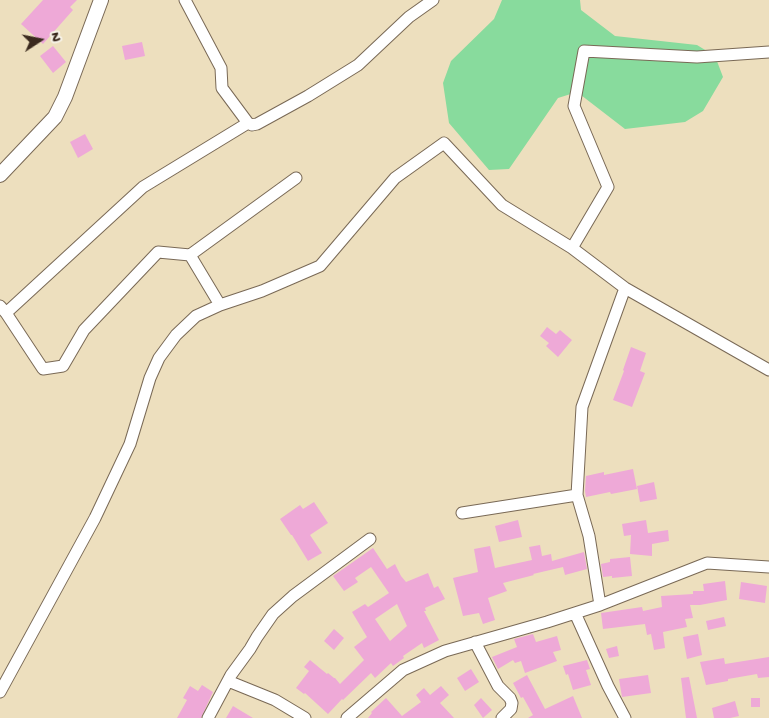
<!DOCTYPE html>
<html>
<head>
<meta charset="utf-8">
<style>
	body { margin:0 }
	#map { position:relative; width:769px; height:718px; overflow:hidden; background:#eddfbe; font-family:"Gochi Hand",sans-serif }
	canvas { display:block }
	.north { position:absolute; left:15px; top:15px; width:50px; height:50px; -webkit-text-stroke:4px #f7f3e8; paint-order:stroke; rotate:79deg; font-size:14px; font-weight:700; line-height:20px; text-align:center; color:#3b2a1e }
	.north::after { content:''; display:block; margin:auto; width:18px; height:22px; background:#3b2a1e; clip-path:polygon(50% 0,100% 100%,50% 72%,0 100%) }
</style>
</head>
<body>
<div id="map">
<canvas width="769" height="718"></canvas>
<div class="north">N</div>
</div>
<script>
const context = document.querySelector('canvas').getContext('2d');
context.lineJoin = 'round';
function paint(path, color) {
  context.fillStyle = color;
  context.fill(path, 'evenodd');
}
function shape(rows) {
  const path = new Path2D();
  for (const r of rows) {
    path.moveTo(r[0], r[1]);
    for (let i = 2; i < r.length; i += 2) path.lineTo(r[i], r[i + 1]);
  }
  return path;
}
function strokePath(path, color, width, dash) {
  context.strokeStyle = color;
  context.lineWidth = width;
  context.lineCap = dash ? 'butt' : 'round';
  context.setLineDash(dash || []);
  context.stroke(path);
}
paint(shape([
	[502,0,580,0,581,10,615,36,697,45,715,56,723,77,703,111,685,122,625,129,577,92,558,98,509,169,489,170,449,123,443,83,451,61,494,19]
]), '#88db9d');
paint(shape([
	[43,0,77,0,70,7,73,10,43,44,21,24],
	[142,42,145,56,125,60,122,46],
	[53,46,66,62,53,73,40,56],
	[85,134,93,149,78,158,70,142],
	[547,327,556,334,560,330,572,340,558,357,546,346,549,343,540,336],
	[631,347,646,353,640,371,645,373,632,407,613,400,624,371,623,370],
	[633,469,637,489,611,494,610,492,586,497,585,491,586,476,604,472,604,475],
	[654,482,657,499,640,502,637,486],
	[314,502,328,523,310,535,322,553,308,561,292,535,291,535,280,519,300,505,303,509],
	[518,520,522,537,499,542,495,526],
	[646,520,648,533,668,530,669,541,652,544,652,556,630,554,631,535,624,536,622,524],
	[540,545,542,556,551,554,552,561,584,552,587,569,565,575,563,567,533,574,534,575,503,583,507,591,488,598,495,620,483,624,479,613,463,616,453,578,478,572,474,549,490,546,495,568,532,560,529,547],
	[373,548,387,569,395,564,401,576,406,582,428,573,434,588,438,586,445,599,425,608,426,611,424,611,439,640,424,648,422,643,403,656,404,658,393,666,391,663,375,678,371,673,343,700,342,699,328,714,305,693,304,694,296,688,309,671,304,667,310,660,327,674,328,673,334,678,335,678,340,684,364,660,354,647,367,637,352,612,365,604,368,607,389,593,371,567,355,578,358,582,344,591,333,576],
	[397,604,407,626,390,641,375,619],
	[630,557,632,576,612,578,612,576,603,577,601,564,610,562,610,559],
	[725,581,727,600,700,605,690,605,693,618,685,619,687,627,663,632,665,648,654,650,651,634,647,635,645,624,603,629,601,613,642,607,643,611,662,607,661,596,693,594,693,591,704,591,703,584],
	[741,582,767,586,765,603,739,599],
	[724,617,726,626,708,630,706,621],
	[334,629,344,638,334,650,324,641],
	[533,634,536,642,557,636,561,650,553,652,557,661,525,673,521,661,515,663,513,660,498,669,492,657,517,647,514,639],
	[698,634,702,655,687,659,683,637],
	[617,646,619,656,609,658,606,649],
	[769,657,769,677,758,678,757,674,728,679,728,681,706,685,700,662,724,658,725,664],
	[587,660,590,669,586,670,591,685,573,690,568,674,566,675,563,666],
	[471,669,479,682,465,691,457,678],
	[527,675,545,709,573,696,582,718,528,718,533,715,523,697,521,698,513,683],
	[648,675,651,693,622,697,619,679],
	[689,677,697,718,686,718,681,678],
	[202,685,213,692,201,718,177,718,187,700,183,698,190,686,198,691],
	[441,686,449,695,440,703,454,718,368,718,372,713,371,712,386,698,402,716,421,702,416,695,424,688,430,695],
	[481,698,492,710,483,718,474,705],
	[751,698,760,698,760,707,751,707],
	[735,701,739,716,730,718,714,718,712,708],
	[233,706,253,718,226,718]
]), '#eea9d7');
const minor = shape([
	[185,0,221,68,222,88,248,123],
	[769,52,697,57,584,51,574,106,608,187,572,248,625,288,769,370],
	[190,255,296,178],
	[0,306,6,313,143,187,248,123,252,125,257,124,308,96,358,65,409,17,433,0],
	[6,313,43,369,63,366,84,330,158,252,190,255,220,305],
	[577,495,582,407,625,288],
	[462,513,577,495,589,536,600,605],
	[575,613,608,686,625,718],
	[475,642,498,686,510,698,512,703,511,709,502,718],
	[228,681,275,700,305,718],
	[0,692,95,518,130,444,150,378,159,358,176,335,196,316,220,305,262,291,320,266,395,178,444,143,502,205,572,248],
	[208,718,231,675,250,649,257,637,273,614,293,596,370,539],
	[347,718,403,670,445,651,547,622,600,605,707,563,769,567]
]);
const tertiary = shape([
	[0,175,55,117,65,97,101,0]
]);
strokePath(minor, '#796956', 13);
strokePath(tertiary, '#796956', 16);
strokePath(minor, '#fff', 11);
strokePath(tertiary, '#fff', 14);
</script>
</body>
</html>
